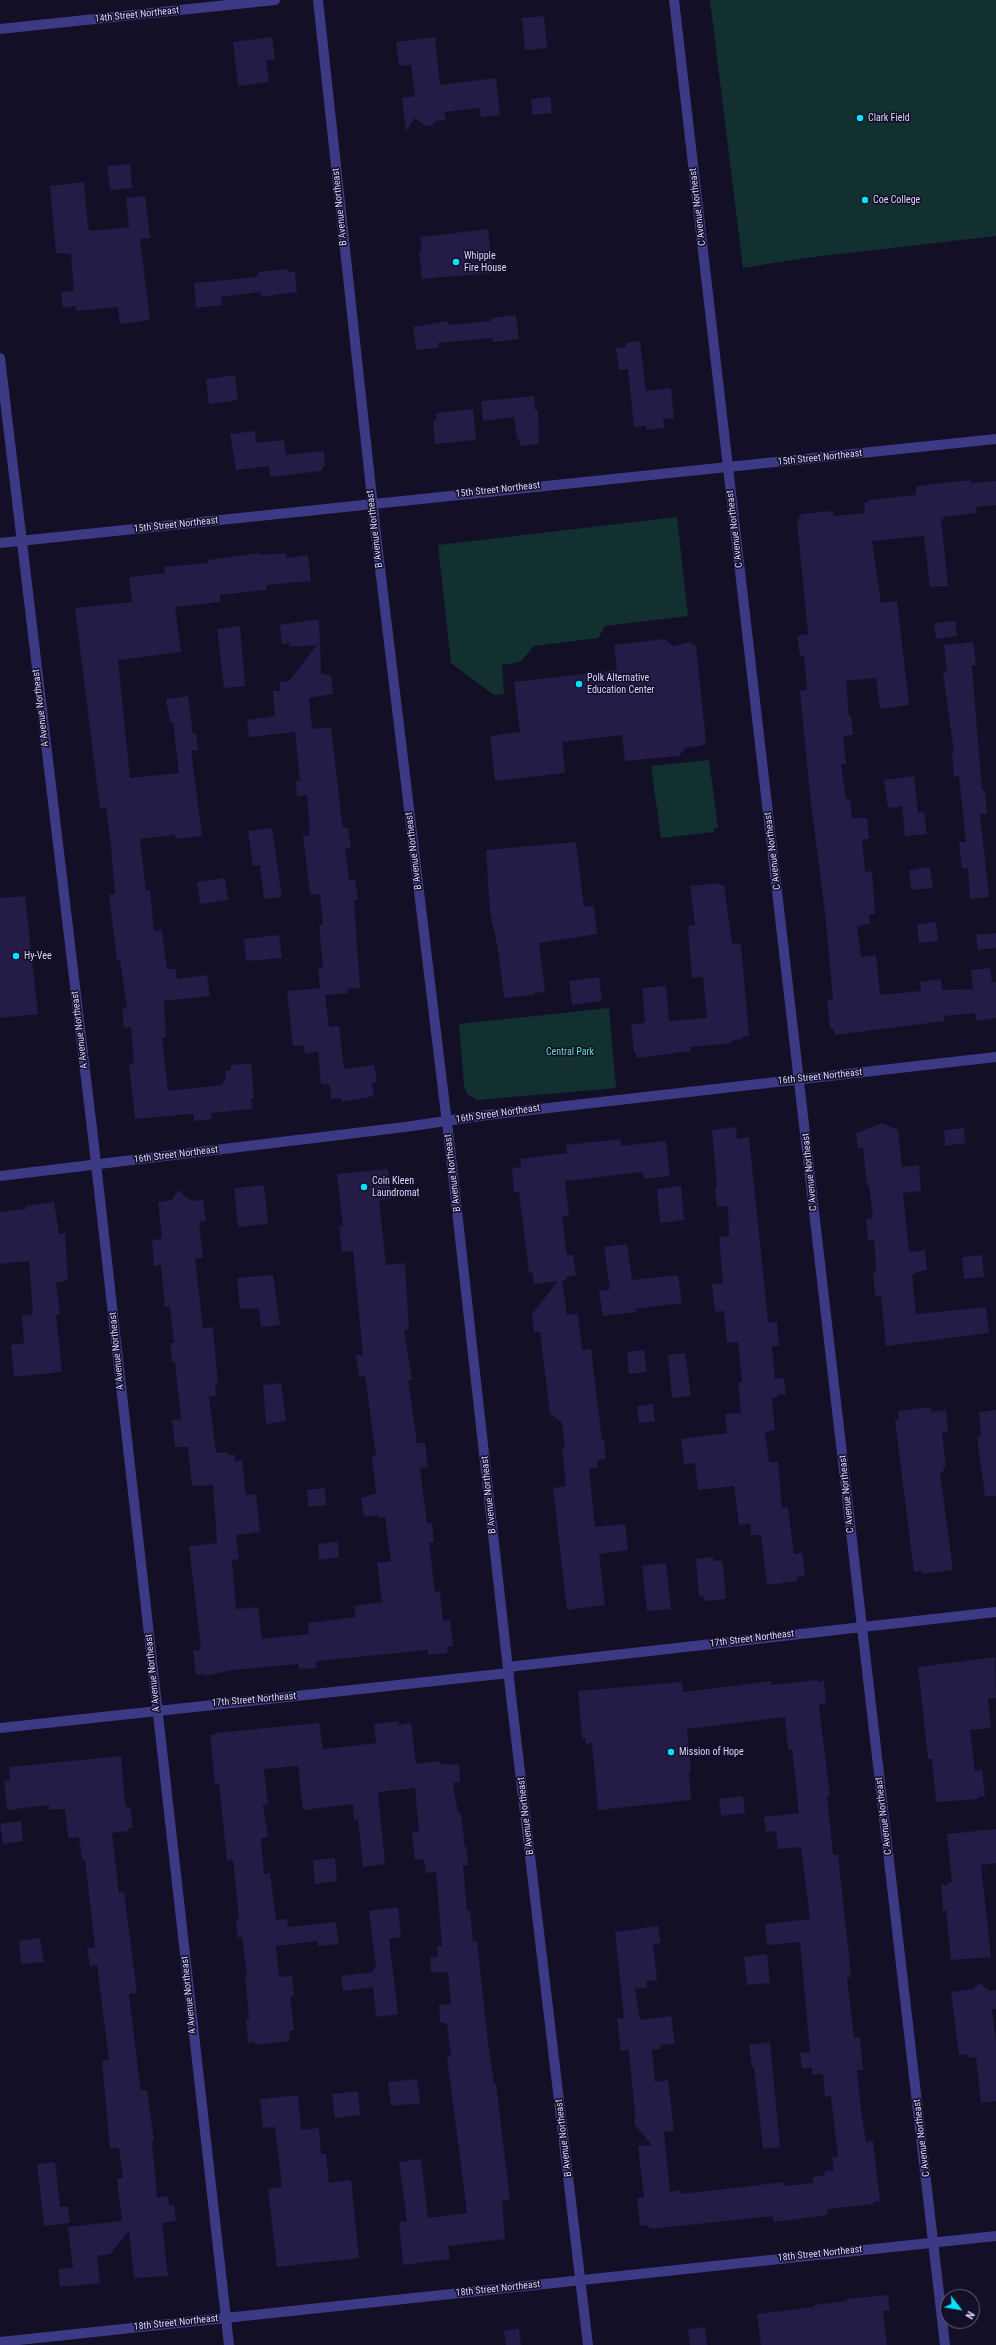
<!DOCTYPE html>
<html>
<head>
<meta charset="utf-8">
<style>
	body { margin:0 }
	#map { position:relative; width:996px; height:2345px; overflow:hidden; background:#130f26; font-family:"Roboto Condensed",sans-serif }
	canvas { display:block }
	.north { position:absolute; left:940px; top:2289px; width:40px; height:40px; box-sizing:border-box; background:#130f26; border:1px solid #625e7d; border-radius:50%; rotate:121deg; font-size:11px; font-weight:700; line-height:16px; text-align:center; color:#d9d4ff }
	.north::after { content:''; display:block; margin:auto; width:14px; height:18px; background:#00e5ff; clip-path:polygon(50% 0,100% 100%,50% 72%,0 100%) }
</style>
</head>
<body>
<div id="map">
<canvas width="996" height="2345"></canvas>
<div class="north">N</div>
</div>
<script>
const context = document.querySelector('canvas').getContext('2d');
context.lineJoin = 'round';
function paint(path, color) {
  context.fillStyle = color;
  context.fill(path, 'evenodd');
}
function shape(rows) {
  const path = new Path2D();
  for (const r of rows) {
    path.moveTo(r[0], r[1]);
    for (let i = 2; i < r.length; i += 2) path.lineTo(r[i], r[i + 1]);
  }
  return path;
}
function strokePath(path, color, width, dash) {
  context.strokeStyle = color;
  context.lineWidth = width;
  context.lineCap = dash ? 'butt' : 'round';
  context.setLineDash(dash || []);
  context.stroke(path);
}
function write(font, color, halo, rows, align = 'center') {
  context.font = font + ' "Roboto Condensed",sans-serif';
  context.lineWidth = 3;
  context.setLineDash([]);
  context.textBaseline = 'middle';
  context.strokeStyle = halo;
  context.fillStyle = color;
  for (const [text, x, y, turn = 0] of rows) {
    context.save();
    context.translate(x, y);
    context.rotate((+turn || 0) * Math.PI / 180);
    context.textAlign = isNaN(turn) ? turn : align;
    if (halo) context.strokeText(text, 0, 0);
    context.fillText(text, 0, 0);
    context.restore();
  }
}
paint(shape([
	[710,0,996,0,996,236,805,258,743,268],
	[677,517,688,616,605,626,598,638,534,646,520,662,502,665,504,694,494,695,451,663,438,545],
	[709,760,718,828,714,829,714,832,661,838,651,766],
	[609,1008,616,1088,477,1100,467,1094,464,1085,459,1024]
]), '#12302f');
paint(shape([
	[544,16,547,48,525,50,522,18],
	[272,37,275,59,266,60,269,82,238,86,233,42],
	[435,37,440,85,496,78,500,115,481,117,480,108,444,112,446,120,436,121,432,125,425,126,415,118,406,131,402,98,415,96,411,65,399,66,396,42],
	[550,97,552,113,533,115,531,99],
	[130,164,132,188,110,190,107,166],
	[84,182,88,228,91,231,129,227,126,198,145,196,150,238,140,239,150,320,120,324,118,307,76,311,75,306,63,308,61,292,74,291,71,254,56,253,50,186],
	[488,229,493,273,422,279,419,251,422,251,420,237],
	[288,269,288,272,295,272,297,292,261,297,260,292,221,297,222,305,196,308,194,283,247,278,259,276,258,272],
	[516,315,519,339,493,342,493,338,438,343,439,348,416,350,413,327,448,321,449,325,491,321,490,318],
	[640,341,646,391,671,388,674,418,663,419,664,428,646,430,646,426,634,427,628,369,619,370,616,348,626,347,626,343],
	[235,375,238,400,209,404,206,379],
	[534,396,535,410,538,410,539,444,520,446,519,439,517,439,514,417,483,421,481,401],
	[473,409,476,440,435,444,433,421,436,421,436,413],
	[255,431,256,443,284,440,286,455,324,451,325,465,321,471,270,477,269,466,236,470,230,434],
	[971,480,971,483,996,481,996,505,976,507,977,513,943,517,944,519,941,519,948,586,930,587,924,536,872,541,881,603,897,601,909,705,880,709,876,678,846,681,849,716,851,716,853,735,843,736,846,763,841,764,846,799,850,799,852,818,867,818,869,839,862,839,865,872,872,871,875,914,869,915,870,924,857,926,861,957,876,955,880,995,921,991,920,982,941,979,942,990,973,989,971,970,990,968,992,982,996,982,996,1018,976,1021,975,1013,944,1016,945,1021,835,1035,834,1029,830,1029,827,1000,833,1000,825,913,810,795,800,691,807,690,804,656,800,656,797,636,808,634,797,521,802,514,833,511,834,516,865,513,864,503,869,502,869,500,915,495,917,486],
	[260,553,261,555,286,553,287,558,308,555,311,581,266,585,266,590,220,595,221,602,175,607,181,652,118,660,130,778,179,773,173,722,170,723,166,699,188,696,193,734,196,733,198,750,191,750,202,836,175,839,175,835,140,839,146,891,150,890,154,931,162,930,167,969,176,969,177,979,207,975,210,996,164,1001,166,1038,162,1038,168,1091,223,1085,223,1081,226,1081,225,1071,231,1070,231,1065,251,1063,254,1098,251,1099,252,1109,211,1113,212,1119,194,1121,194,1114,191,1114,135,1119,129,1064,134,1063,131,1027,124,1028,122,1009,127,1008,120,960,117,960,109,895,115,894,111,846,106,808,100,809,75,608,132,602,129,577,165,573,164,567,208,563,208,560],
	[311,620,319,620,321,674,331,675,333,694,309,698,312,729,331,727,342,823,343,828,348,828,351,848,345,848,349,880,355,879,358,900,354,900,360,988,347,989,348,993,325,995,329,1027,339,1026,344,1069,374,1065,377,1082,372,1083,374,1096,342,1102,341,1098,331,1099,330,1085,321,1084,318,1052,305,1054,304,1045,293,1046,287,991,320,988,318,969,323,968,319,925,323,925,320,895,310,894,303,836,310,835,307,795,297,796,296,781,300,781,295,732,249,737,247,720,275,716,273,691,280,691,280,682,289,681,317,645,290,647,289,643,282,644,280,625],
	[955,621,957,636,936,639,934,623],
	[240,626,245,686,224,688,217,629],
	[664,639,673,646,690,642,696,646,706,742,701,746,685,748,679,756,625,761,622,735,562,742,565,773,495,781,490,736,520,732,514,682,617,670,614,645],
	[973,642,976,665,972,665,974,693,982,790,985,790,987,814,980,814,989,897,970,899,968,868,962,869,959,842,966,842,959,776,954,777,952,753,954,753,943,672,947,671,944,645],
	[914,776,918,813,924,812,927,834,905,836,902,806,888,808,884,780],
	[272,828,282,897,264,899,260,865,253,866,248,831],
	[576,842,584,907,594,906,597,934,539,943,545,992,534,993,534,995,504,998,498,949,490,912,486,850],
	[930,867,933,888,911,890,909,870],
	[225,878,228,900,200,904,197,882],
	[719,883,719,885,724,885,732,943,741,944,749,1036,742,1037,743,1039,732,1040,732,1043,690,1047,691,1051,637,1058,636,1053,634,1053,631,1024,645,1023,642,988,666,986,669,1021,707,1018,703,977,692,978,688,926,695,925,690,886],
	[25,896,38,1014,0,1018,0,898],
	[936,922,938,941,919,943,917,925],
	[996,933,996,948,978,950,976,935],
	[279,935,282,958,246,961,244,939],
	[599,977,602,1001,572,1005,569,981],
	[882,1123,898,1130,902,1167,919,1165,921,1191,903,1193,909,1252,925,1250,927,1270,915,1272,915,1274,912,1275,916,1314,986,1307,989,1333,886,1346,881,1296,875,1296,873,1271,876,1271,874,1240,868,1241,866,1219,873,1218,869,1185,867,1186,863,1148,858,1149,856,1133],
	[736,1127,737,1139,749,1137,768,1321,769,1323,777,1322,779,1346,772,1346,775,1379,784,1378,786,1394,777,1395,777,1398,772,1398,775,1430,765,1432,769,1462,778,1462,782,1508,788,1507,794,1554,802,1553,805,1576,797,1577,797,1581,767,1585,761,1535,751,1535,750,1524,739,1525,734,1486,698,1490,695,1463,684,1464,681,1439,727,1433,725,1414,741,1413,738,1383,742,1382,738,1342,727,1343,724,1311,715,1312,712,1284,723,1283,719,1237,729,1236,728,1206,717,1207,715,1189,717,1186,712,1130],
	[964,1128,965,1143,945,1146,944,1130],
	[621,1139,621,1146,666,1141,670,1176,644,1179,643,1172,565,1181,569,1216,562,1217,567,1255,573,1255,576,1275,566,1277,566,1280,562,1280,567,1315,578,1314,582,1350,591,1349,602,1440,604,1440,606,1459,597,1460,598,1468,589,1469,595,1527,625,1524,628,1550,599,1554,605,1605,567,1610,553,1488,566,1486,562,1448,565,1448,562,1423,550,1414,540,1332,534,1332,532,1314,558,1281,534,1284,532,1272,529,1273,519,1192,514,1192,512,1168,521,1167,520,1159,567,1153,566,1145],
	[388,1169,391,1199,379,1200,386,1265,405,1263,409,1330,404,1330,412,1380,408,1380,417,1443,425,1443,428,1467,420,1468,427,1523,432,1523,434,1542,429,1542,435,1592,440,1591,443,1621,450,1620,453,1646,447,1647,448,1653,428,1655,428,1650,318,1661,316,1662,316,1668,299,1669,298,1664,233,1670,204,1676,204,1674,196,1675,193,1651,201,1650,189,1546,217,1543,213,1485,192,1486,188,1447,175,1447,172,1420,181,1419,175,1362,172,1362,170,1343,174,1343,170,1306,165,1307,161,1265,154,1266,152,1240,161,1239,162,1236,158,1202,172,1200,178,1190,191,1201,203,1200,206,1221,199,1222,203,1258,195,1259,203,1328,213,1327,215,1350,218,1385,215,1385,216,1396,209,1397,216,1453,228,1452,229,1455,235,1455,235,1461,242,1460,246,1495,256,1494,260,1532,236,1535,239,1559,232,1560,236,1609,258,1607,262,1639,309,1634,308,1623,356,1617,354,1606,382,1602,377,1563,391,1561,385,1517,379,1518,379,1515,364,1517,361,1498,376,1493,372,1456,376,1456,365,1376,359,1377,356,1355,363,1355,353,1251,342,1252,339,1226,343,1226,337,1174],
	[264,1185,268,1224,238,1227,234,1188],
	[681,1186,684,1220,660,1223,657,1189],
	[54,1202,59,1234,65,1233,68,1280,56,1283,60,1314,56,1315,62,1372,14,1377,11,1345,24,1343,22,1316,33,1314,29,1261,0,1264,0,1212,26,1209,26,1206],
	[627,1244,632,1280,678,1275,682,1303,635,1309,636,1312,603,1316,599,1291,610,1289,604,1247],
	[982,1255,984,1277,964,1279,962,1257],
	[273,1275,280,1325,261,1327,259,1308,240,1309,237,1278],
	[644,1350,647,1372,629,1374,627,1352],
	[685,1353,691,1396,672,1398,668,1355],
	[281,1383,286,1421,266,1424,263,1385],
	[653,1404,655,1421,639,1423,637,1406],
	[931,1407,932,1412,946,1410,948,1432,942,1432,946,1467,943,1467,944,1472,940,1473,953,1570,922,1574,921,1571,914,1572,895,1420,899,1420,898,1411],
	[996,1410,996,1496,985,1496,977,1437,981,1436,979,1412],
	[325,1488,326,1505,309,1507,307,1490],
	[338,1542,339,1557,319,1560,318,1544],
	[713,1557,713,1561,721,1560,723,1566,726,1599,704,1601,703,1596,699,1597,696,1559],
	[666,1563,671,1609,647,1611,642,1566],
	[995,1657,996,1698,988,1699,991,1728,970,1730,975,1771,982,1770,985,1796,978,1797,978,1799,936,1802,932,1759,928,1759,918,1667],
	[818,1680,818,1682,824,1681,826,1703,820,1704,819,1706,830,1796,827,1796,833,1855,838,1855,849,1956,851,1977,847,1977,854,2038,860,2037,863,2070,857,2070,861,2110,866,2142,873,2141,880,2201,873,2202,874,2204,828,2209,827,2215,790,2220,773,2222,773,2216,649,2229,648,2225,640,2226,637,2198,644,2197,638,2146,652,2145,634,2124,635,2113,629,2053,628,2050,621,2051,617,2019,624,2018,615,1932,658,1926,661,1943,653,1944,657,1980,646,1982,647,1988,635,1989,640,2020,671,2016,675,2044,660,2045,661,2049,652,2050,655,2082,668,2080,674,2131,664,2132,670,2192,680,2190,681,2194,784,2182,784,2186,813,2183,813,2177,825,2175,825,2171,834,2170,832,2157,838,2157,831,2096,825,2097,823,2074,812,2075,812,2068,802,2069,800,2053,810,2052,800,1942,767,1945,765,1924,810,1919,801,1847,778,1849,776,1831,766,1832,764,1817,799,1813,792,1749,788,1750,785,1717,687,1729,691,1771,689,1771,691,1800,598,1810,592,1743,586,1744,585,1738,582,1739,578,1691,682,1682,683,1692,748,1684,771,1681,771,1685],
	[398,1721,399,1725,411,1723,416,1764,440,1761,440,1764,459,1765,460,1782,453,1783,458,1813,461,1813,465,1847,466,1846,468,1865,463,1865,467,1911,470,1910,473,1942,477,1941,488,2042,494,2084,496,2084,510,2200,502,2201,505,2239,448,2246,450,2259,403,2265,399,2222,407,2221,399,2162,421,2159,428,2218,467,2213,447,2057,451,2056,447,2024,440,2022,439,2005,451,2004,448,1972,431,1972,430,1958,438,1957,437,1946,442,1946,436,1872,426,1873,424,1859,415,1860,412,1833,419,1832,415,1788,378,1792,385,1864,363,1867,358,1819,354,1820,353,1804,303,1810,298,1766,264,1769,268,1804,263,1805,268,1837,261,1838,264,1874,270,1873,276,1920,287,1919,288,1927,336,1922,339,1944,318,1946,317,1941,276,1946,279,1977,292,1976,294,1996,290,1997,294,2030,289,2031,290,2041,255,2045,254,2042,248,2043,246,2020,249,2019,245,1975,247,1974,242,1937,238,1938,236,1919,239,1919,233,1860,227,1861,219,1783,215,1784,210,1735,216,1735,215,1733,319,1723,323,1749,376,1743,374,1724],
	[121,1756,125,1804,126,1807,130,1807,133,1828,128,1829,128,1831,112,1833,119,1893,124,1892,137,1993,129,1994,140,2086,141,2090,147,2090,154,2141,152,2141,157,2198,168,2196,169,2206,174,2205,176,2221,162,2223,168,2276,134,2278,129,2231,110,2254,97,2256,100,2283,60,2287,58,2269,73,2268,68,2227,122,2221,117,2179,123,2178,119,2148,110,2148,102,2061,109,2060,97,1965,90,1966,87,1948,95,1947,85,1860,82,1860,79,1837,68,1838,65,1809,49,1810,49,1805,7,1810,4,1781,10,1780,9,1767],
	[743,1796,745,1813,721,1816,719,1799],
	[21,1821,23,1841,3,1844,0,1824],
	[996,1829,996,1863,981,1865,991,1957,951,1960,946,1910,943,1911,941,1885,948,1885,948,1882,952,1882,947,1834],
	[335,1858,337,1881,315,1884,313,1860],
	[398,1907,401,1937,389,1939,398,2014,376,2017,373,1987,343,1991,341,1976,373,1972,373,1969,376,1968,369,1911],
	[40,1938,44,1962,21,1964,19,1941],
	[767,1954,770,1983,747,1985,744,1957],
	[979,1983,990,1991,996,1990,996,2009,992,2009,996,2041,996,2101,981,2103,976,2057,967,2058,967,2054,959,2055,951,1992,973,1989],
	[770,2042,780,2147,763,2149,754,2067,752,2067,749,2045],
	[417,2079,420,2103,391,2106,388,2082],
	[358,2091,360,2115,335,2118,332,2094],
	[298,2095,301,2130,319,2128,321,2154,326,2154,329,2183,351,2180,359,2258,277,2267,268,2189,282,2187,275,2127,263,2128,260,2099],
	[55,2162,60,2207,68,2207,70,2223,44,2226,37,2164],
	[888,2295,890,2310,883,2311,887,2345,761,2345,757,2314,814,2307,814,2305,847,2301,847,2299],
	[705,2327,707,2345,690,2345,688,2329],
	[519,2328,521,2345,506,2345,504,2331]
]), '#241b47');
strokePath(shape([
	[318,0,376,535,450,1148,511,1696,588,2345],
	[674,0,945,2345],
	[0,29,275,0],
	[0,358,93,1137,229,2345],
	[0,543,996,439],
	[0,1176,405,1127,487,1115,996,1057],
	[508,1667,996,1612],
	[0,1728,509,1673],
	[0,2342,996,2236]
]), '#3d3a85', 10);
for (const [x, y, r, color] of [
	[860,118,4,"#00e5ff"],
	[865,200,4,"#00e5ff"],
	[456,262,4,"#00e5ff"],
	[579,684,4,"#00e5ff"],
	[16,956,4,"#00e5ff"],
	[364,1187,4,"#00e5ff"],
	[671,1752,4,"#00e5ff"]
]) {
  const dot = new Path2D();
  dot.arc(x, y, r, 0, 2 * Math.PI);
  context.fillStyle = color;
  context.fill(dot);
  strokePath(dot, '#130f26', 1.5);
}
write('10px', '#d9d4ff', '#130f26', [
	["14th Street Northeast",137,15,-6],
	["B Avenue Northeast",340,207,-96],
	["C Avenue Northeast",698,207,-97],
	["15th Street Northeast",820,458,-6],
	["15th Street Northeast",498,490,-6],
	["15th Street Northeast",176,525,-6],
	["B Avenue Northeast",375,529,-97],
	["C Avenue Northeast",735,529,-97],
	["A Avenue Northeast",41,708,-97],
	["B Avenue Northeast",414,851,-97],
	["C Avenue Northeast",773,851,-97],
	["A Avenue Northeast",80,1030,-97],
	["16th Street Northeast",820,1077,-6],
	["16th Street Northeast",498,1114,-8],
	["16th Street Northeast",176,1155,-7],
	["C Avenue Northeast",810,1172,-96],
	["B Avenue Northeast",453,1173,-97],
	["A Avenue Northeast",117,1351,-96],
	["C Avenue Northeast",847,1494,-96],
	["B Avenue Northeast",489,1495,-96],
	["17th Street Northeast",752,1639,-7],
	["A Avenue Northeast",153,1673,-96],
	["17th Street Northeast",254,1700,-5],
	["B Avenue Northeast",526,1816,-97],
	["C Avenue Northeast",884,1816,-97],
	["A Avenue Northeast",189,1995,-96],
	["B Avenue Northeast",564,2138,-97],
	["C Avenue Northeast",922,2138,-97],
	["18th Street Northeast",820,2254,-6],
	["18th Street Northeast",498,2289,-6],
	["18th Street Northeast",176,2323,-6]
]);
write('10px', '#d9d4ff', '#130f26', [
	["Clark Field",868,118],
	["Coe College",873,200],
	["Whipple",464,256],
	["Fire House",464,268],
	["Polk Alternative",587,678],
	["Education Center",587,690],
	["Hy-Vee",24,956],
	["Coin Kleen",372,1181],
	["Laundromat",372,1193],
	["Mission of Hope",679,1752]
], 'left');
write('10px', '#5fe0c0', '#130f26', [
	["Central Park",570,1052]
]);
</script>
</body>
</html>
